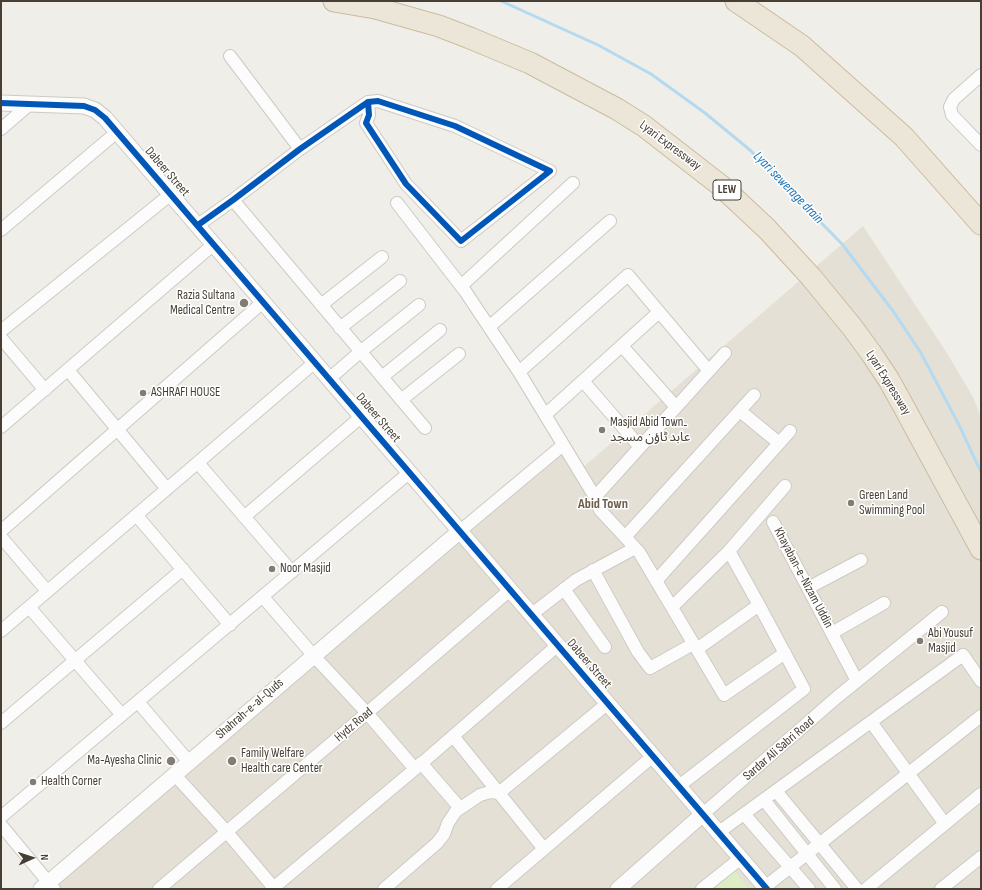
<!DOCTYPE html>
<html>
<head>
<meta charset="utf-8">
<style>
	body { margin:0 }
	#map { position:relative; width:982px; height:890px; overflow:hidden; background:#f0eee8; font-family:"Sofia Sans Condensed",sans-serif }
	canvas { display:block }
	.frame { position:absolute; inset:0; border:2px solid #473f34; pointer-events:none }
	.north { position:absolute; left:12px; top:838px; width:40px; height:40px; -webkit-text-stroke:3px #fff; paint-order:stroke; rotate:87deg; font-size:11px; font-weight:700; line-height:16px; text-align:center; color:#473f34 }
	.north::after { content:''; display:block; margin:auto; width:14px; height:18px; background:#473f34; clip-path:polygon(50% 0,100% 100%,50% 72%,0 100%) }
</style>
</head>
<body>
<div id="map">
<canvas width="982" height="890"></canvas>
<div class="frame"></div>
<div class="north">N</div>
</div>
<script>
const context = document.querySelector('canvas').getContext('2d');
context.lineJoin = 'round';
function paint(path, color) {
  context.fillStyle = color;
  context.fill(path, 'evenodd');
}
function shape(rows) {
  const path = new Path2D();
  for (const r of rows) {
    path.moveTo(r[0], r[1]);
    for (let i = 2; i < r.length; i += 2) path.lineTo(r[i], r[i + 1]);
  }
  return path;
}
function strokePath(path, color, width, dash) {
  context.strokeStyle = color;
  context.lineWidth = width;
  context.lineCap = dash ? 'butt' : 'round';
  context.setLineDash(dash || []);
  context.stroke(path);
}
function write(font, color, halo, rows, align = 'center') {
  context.font = font + ' "Sofia Sans Condensed","Noto Sans Arabic",sans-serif';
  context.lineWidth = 3;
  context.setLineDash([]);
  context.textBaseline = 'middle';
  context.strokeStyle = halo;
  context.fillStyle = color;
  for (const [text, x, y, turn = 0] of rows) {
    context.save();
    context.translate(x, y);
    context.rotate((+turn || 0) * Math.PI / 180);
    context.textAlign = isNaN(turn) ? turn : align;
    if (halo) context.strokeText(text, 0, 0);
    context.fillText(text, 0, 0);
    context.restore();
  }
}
paint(shape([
	[863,226,945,350,973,397,981,417,981,889,53,889,561,445,581,469]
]), '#e5e0d5');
paint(shape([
	[732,868,749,889,707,889]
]), '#ddedc5');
strokePath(shape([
	[501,1,598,45,651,74,705,113,750,150,842,244,893,311,921,353,959,425,981,472]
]), '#b4daf2', 3);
const minor = shape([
	[230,56,300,149],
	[981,75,954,99,950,107,952,115,981,145],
	[1,129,30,104],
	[233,200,425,428],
	[397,203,465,291,519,372,595,497],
	[198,225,233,200,300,149,368,102,378,101,455,126,550,171,461,241,406,184,366,123,369,115,368,102],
	[1,230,117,132],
	[461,286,573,183],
	[321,305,382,257],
	[489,327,610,221],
	[340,328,400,281],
	[1,331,171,194],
	[1,338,45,390],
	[622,346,676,407],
	[725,353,595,497,600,510,639,552,724,695,785,653],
	[68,370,167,489],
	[519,372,628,275,709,371],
	[382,377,440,330],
	[329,379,360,352,419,305],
	[583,381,640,447],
	[401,400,459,354],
	[740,411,779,443],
	[545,415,659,312],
	[1,427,214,244],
	[198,463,292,572],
	[137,516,230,625],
	[244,517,362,416],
	[773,522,857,681],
	[1,531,263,302],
	[460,531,563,445],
	[1,537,47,591],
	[625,537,754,395],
	[593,570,638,652,650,668,693,644],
	[656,581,790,431],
	[808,588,861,560],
	[564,589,605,647],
	[263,597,313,655,367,713,415,769],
	[29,607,122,715],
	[672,607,729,551,785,486],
	[532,614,576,580,635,548],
	[1,631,314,363],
	[832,633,884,603],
	[697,649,759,605],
	[138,702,189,762],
	[871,722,945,824],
	[1,723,183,569],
	[453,736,544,849],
	[421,763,460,808],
	[174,774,226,831,274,888],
	[679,786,804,689,759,605,729,551],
	[776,791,857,889],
	[764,800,835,889],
	[703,814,836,698,942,612],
	[744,814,809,889],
	[1,817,410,472],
	[1,825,54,889],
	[719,832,963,655,981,681],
	[765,887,981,716],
	[159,889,367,713,510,590],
	[272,889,415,769,558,645],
	[384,889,437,843,444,834,448,823,456,811,480,795,490,792,499,793,608,703],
	[497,889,653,756],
	[702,889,741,858],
	[866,889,981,794],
	[941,889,981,857]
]);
const tertiary = shape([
	[1,103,84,106,95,110,105,118,767,889],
	[41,889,460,531],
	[618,889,703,814]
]);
const motorway = shape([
	[334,1,375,8,439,26,470,38,530,63,617,109,644,126,720,185,767,229,811,277,852,327,871,353,889,380,905,409,981,549],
	[736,1,802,46,904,137,981,224]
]);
strokePath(minor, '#cdcac4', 14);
strokePath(tertiary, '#cdcac4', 17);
strokePath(motorway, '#cbbba0', 23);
strokePath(minor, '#fdfcfc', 12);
strokePath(tertiary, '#fdfcfc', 15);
strokePath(motorway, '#ece6d8', 21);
strokePath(shape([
	[1,103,84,106,95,110,105,118,767,889],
	[198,225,233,200,300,149,368,102,378,101,455,126,550,171,461,241,406,184,366,123,369,115,368,102]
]), '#0057b8', 6);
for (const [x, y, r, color] of [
	[244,303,5,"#827c73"],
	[143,393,4,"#827c73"],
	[602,430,4,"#827c73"],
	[851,503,4,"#827c73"],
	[272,569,4,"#827c73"],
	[920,641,4,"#827c73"],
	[171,761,5,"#827c73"],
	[232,761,5,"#827c73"],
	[33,782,4,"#827c73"]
]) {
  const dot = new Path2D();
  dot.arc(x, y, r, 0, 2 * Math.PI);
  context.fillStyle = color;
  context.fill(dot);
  strokePath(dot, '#fff', 1.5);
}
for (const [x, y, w] of [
	[727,190,28]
]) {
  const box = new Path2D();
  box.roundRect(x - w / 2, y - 10, w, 20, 3);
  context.fillStyle = '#fff';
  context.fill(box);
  strokePath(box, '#473f34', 1);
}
write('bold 12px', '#473f34', null, [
	["LEW",727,190]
]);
write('13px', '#473f34', '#fff', [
	["Lyari Expressway",670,146,37],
	["Dabeer Street",167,172,49],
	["Lyari Expressway",888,383,58],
	["Dabeer Street",378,418,49],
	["Khayaban-e-Nizam Uddin",803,578,62],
	["Dabeer Street",589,664,49],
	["Shahrah-e-al-Quds",250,709,-41],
	["Hydz Road",354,725,-40],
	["Sardar Ali Sabri Road",779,749,-41]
]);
write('13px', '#473f34', '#fff', [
	["Razia Sultana",235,296,"right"],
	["Medical Centre",235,311,"right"],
	["ASHRAFI HOUSE",151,393],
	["Masjid Abid Town۔",610,423],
	["عابد ٹاؤن مسجد",610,438],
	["Green Land",859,496],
	["Swimming Pool",859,511],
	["Noor Masjid",280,569],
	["Abi Yousuf",928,634],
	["Masjid",928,649],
	["Family Welfare",241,754],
	["Health care Center",241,769],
	["Ma-Ayesha Clinic",162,761,"right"],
	["Health Corner",41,782]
], 'left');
write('italic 14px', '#2177b4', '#fff', [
	["Lyari sewerage drain",788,188,46]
]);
write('bold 14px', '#6b5e4a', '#fff', [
	["Abid Town",603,504]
]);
</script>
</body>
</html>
